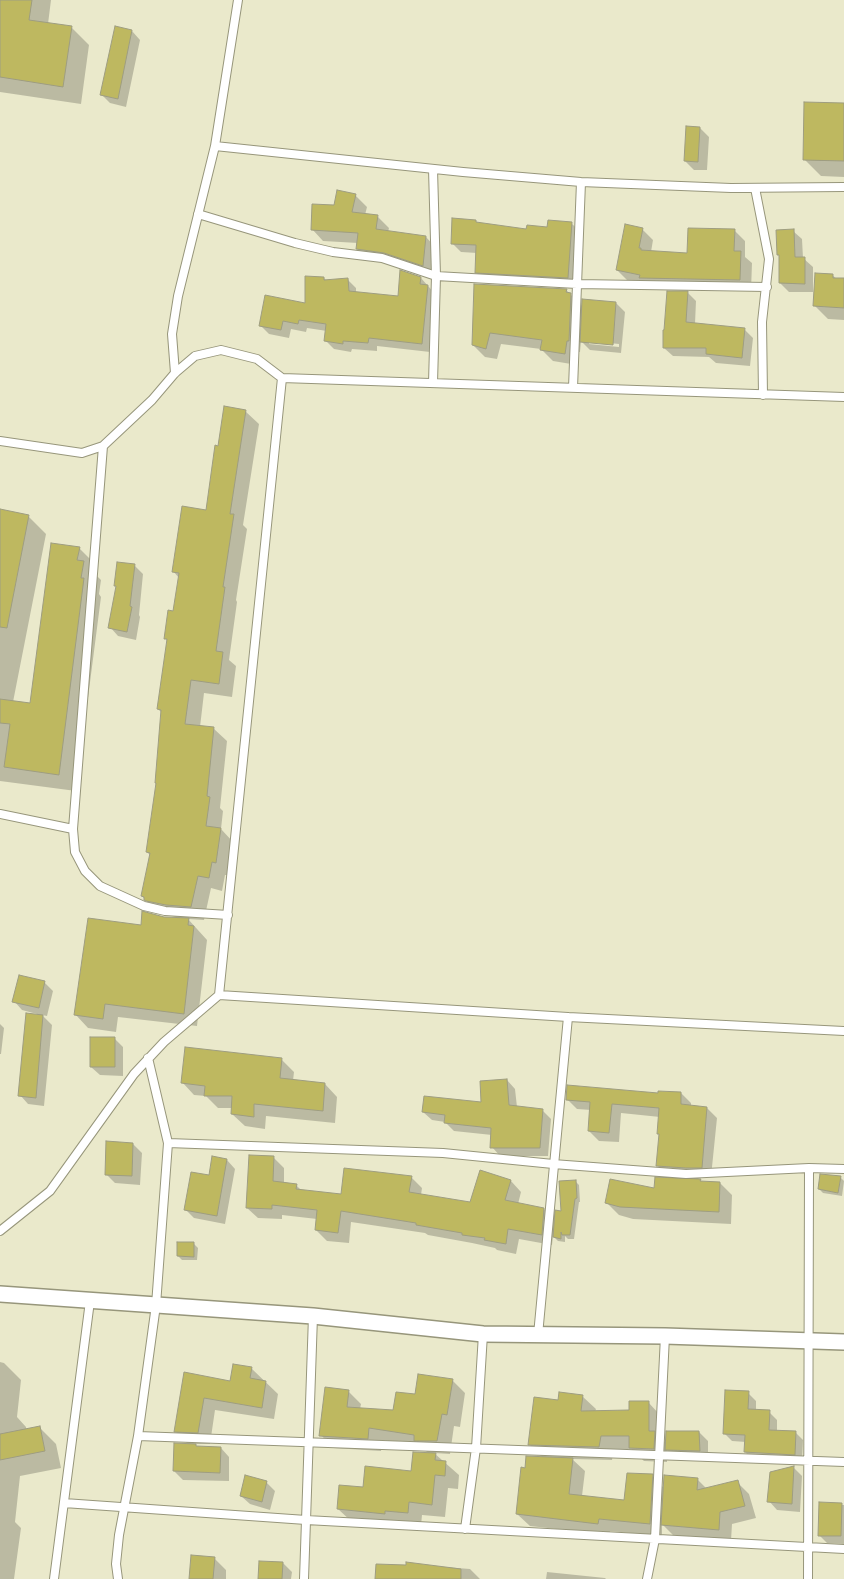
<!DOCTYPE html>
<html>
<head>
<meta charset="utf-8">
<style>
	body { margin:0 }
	canvas { display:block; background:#eae9cb }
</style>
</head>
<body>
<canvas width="844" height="1579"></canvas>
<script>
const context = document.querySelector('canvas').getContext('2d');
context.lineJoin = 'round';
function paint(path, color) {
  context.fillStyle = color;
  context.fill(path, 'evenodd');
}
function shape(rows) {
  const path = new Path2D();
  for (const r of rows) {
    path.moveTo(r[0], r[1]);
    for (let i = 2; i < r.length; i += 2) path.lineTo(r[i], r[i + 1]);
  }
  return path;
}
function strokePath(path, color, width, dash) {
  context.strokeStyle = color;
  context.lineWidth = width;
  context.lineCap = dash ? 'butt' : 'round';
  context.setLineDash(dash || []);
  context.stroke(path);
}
paint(shape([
	[0,0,51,0,48,24,72,28,89,45,81,104,0,92],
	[132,31,140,40,126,107,110,103,101,94],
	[844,104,844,177,821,176,804,159],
	[700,128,709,137,707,170,694,170,685,161],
	[355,195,367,207,365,215,378,217,389,228,388,232,426,237,437,249,434,276,396,264,368,260,357,249,358,243,323,241,312,229,335,207],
	[475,221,478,223,528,231,572,224,581,232,576,286,485,281,476,272,477,253,461,252,452,243],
	[642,229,653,240,651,252,688,255,734,230,745,241,745,257,752,263,751,291,652,289,647,284,628,281,617,270],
	[793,231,802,239,803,258,813,267,813,292,789,292,780,283,781,257,778,254],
	[832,275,837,279,844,280,844,320,828,319,815,306],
	[324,278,327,281,347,279,356,288,356,293,399,298,421,278,436,295,430,352,377,346,377,351,352,349,351,352,334,349,326,341,327,331,307,328,306,332,291,329,289,338,269,334,261,326,306,304],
	[476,285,566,290,583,307,616,303,625,312,621,353,590,350,581,341,580,352,579,352,577,365,553,361,541,349,501,344,497,359,485,357,473,345],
	[589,341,619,344,619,347,589,344],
	[688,293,696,301,695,324,744,329,753,338,750,366,716,363,709,357,673,356,664,348],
	[245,411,259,424,243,525,247,529,236,600,237,602,229,660,236,666,232,697,204,693,200,727,213,728,227,741,220,808,223,811,221,829,234,843,229,875,225,875,222,891,211,888,204,920,188,919,207,940,197,1026,118,1017,116,1032,88,1028,75,1014,142,927,164,918,175,919,176,917,158,913,142,896,150,855,147,852,157,784,162,713,158,709,168,641,166,639,175,612,179,578,173,571,207,511,219,447],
	[0,511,29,517,46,534,13,702,32,705,79,548,96,565,95,574,101,580,99,594,101,597,76,791,0,781],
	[134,565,143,574,139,615,140,617,136,640,118,636,110,627],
	[44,982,53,991,47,1016,42,1015,52,1025,44,1106,28,1104,20,1095,37,1014,22,1010,14,1001],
	[0,1024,4,1028,1,1054,0,1054],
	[114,1038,123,1047,123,1076,100,1075,91,1067],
	[281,1059,294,1072,293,1081,325,1084,337,1097,335,1123,266,1116,265,1129,245,1126,232,1114,233,1108,218,1108,206,1096,194,1095,182,1082],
	[507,1080,515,1089,517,1107,543,1111,551,1119,548,1156,500,1156,492,1147,492,1135,454,1131,445,1122,432,1120,423,1112,483,1104],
	[681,1093,691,1103,691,1107,707,1108,717,1118,711,1177,698,1178,702,1182,720,1183,732,1195,731,1224,633,1219,619,1215,607,1203,694,1180,694,1178,668,1176,658,1166,661,1135,660,1117,621,1113,619,1142,599,1141,589,1131,591,1110,577,1109,567,1099],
	[133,1144,142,1153,140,1185,115,1183,106,1174],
	[273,1157,284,1168,284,1184,296,1185,302,1191,342,1196,411,1177,422,1188,421,1195,470,1203,511,1181,521,1192,518,1204,544,1209,556,1221,562,1213,575,1181,579,1185,580,1202,579,1202,574,1239,568,1239,565,1236,565,1242,558,1241,553,1236,552,1245,519,1239,516,1254,497,1250,495,1248,472,1243,428,1235,425,1233,351,1222,349,1243,327,1241,316,1230,317,1219,282,1215,282,1219,258,1218,247,1208],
	[227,1160,235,1169,225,1224,194,1218,185,1209,210,1177],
	[840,1177,844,1181,842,1196,823,1193,819,1189],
	[194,1244,198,1248,197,1260,182,1260,178,1256],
	[0,1362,4,1363,21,1380,17,1417,26,1427,26,1430,39,1427,56,1444,61,1468,20,1476,15,1522,21,1528,14,1579,0,1579],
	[251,1368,278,1394,274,1419,215,1410,210,1444,194,1444,198,1448,221,1448,229,1457,229,1481,183,1480,174,1471,189,1445,175,1431,185,1374,232,1382],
	[452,1380,465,1393,460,1427,454,1426,450,1454,434,1453,459,1475,458,1489,448,1488,445,1517,422,1515,421,1526,352,1522,338,1509,364,1489,412,1472,429,1454,421,1446,382,1440,381,1451,333,1448,321,1435,348,1391,361,1404,360,1409,395,1412,416,1396],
	[748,1393,756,1401,756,1411,769,1412,777,1420,777,1431,795,1432,803,1440,802,1462,753,1460,745,1452,746,1442,732,1441,724,1433],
	[582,1396,596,1409,595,1412,630,1412,648,1402,661,1416,662,1439,667,1444,699,1432,708,1441,708,1459,675,1458,667,1450,667,1462,644,1461,631,1449,614,1449,612,1460,572,1459,585,1471,582,1496,625,1501,652,1476,664,1488,697,1479,707,1489,737,1482,749,1494,756,1518,732,1524,731,1541,675,1537,662,1524,662,1536,610,1531,610,1535,530,1526,517,1514,526,1469,543,1458,529,1444,559,1401],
	[794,1468,802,1476,800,1512,777,1510,769,1501],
	[266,1482,275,1491,270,1510,250,1504,241,1496],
	[844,1483,844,1544,827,1543,819,1535,820,1504,844,1505],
	[214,1558,226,1570,226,1579,227,1579,190,1579],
	[283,1563,292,1572,291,1579,259,1579],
	[407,1564,470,1569,480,1579,377,1579,407,1567],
	[547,1572,605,1578,606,1579,546,1579]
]), '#0003');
const building = shape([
	[0,0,32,0,29,20,72,26,63,87,0,77,0,0],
	[115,26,132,30,118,99,100,95,115,26],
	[804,102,844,103,844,161,803,160,804,102],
	[686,126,700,127,698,162,684,161,686,126],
	[337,190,356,194,352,212,378,215,376,229,426,236,423,266,384,253,356,249,358,233,311,230,312,204,334,205,337,190],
	[452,218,476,220,476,222,526,229,527,225,547,227,548,220,572,222,568,278,475,273,476,245,451,244,452,218],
	[625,224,643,228,639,248,641,248,641,250,687,253,688,228,735,229,734,251,741,251,740,280,639,278,640,275,616,270,625,224],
	[794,229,795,257,805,257,805,284,779,283,779,255,777,255,776,230,794,229],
	[400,270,421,277,420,284,428,285,422,344,369,338,368,343,343,341,343,344,324,341,326,324,299,320,298,324,283,321,281,330,259,326,265,295,305,303,305,276,324,277,324,280,348,278,349,291,398,296,400,270],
	[815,273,833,274,833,278,844,278,844,308,813,306,815,273],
	[474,284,567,289,566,292,571,293,569,341,567,341,565,354,540,350,542,340,490,333,486,349,472,345,474,284],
	[667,291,688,291,686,322,745,328,742,358,706,354,706,348,663,348,663,330,664,330,667,291],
	[582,299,616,302,613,345,580,342,582,299],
	[224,406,246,410,230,514,234,514,223,587,225,587,216,651,223,652,219,684,191,680,185,724,214,727,207,796,210,797,206,826,221,828,216,863,212,862,209,878,198,876,191,907,166,905,146,901,144,900,144,897,141,896,150,853,146,852,156,783,155,783,161,710,157,709,167,639,164,639,168,610,173,611,179,573,172,572,182,506,206,510,215,445,218,446,224,406],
	[0,509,29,515,7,628,0,627,0,509],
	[51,543,80,547,77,560,84,561,81,578,84,578,59,775,4,767,10,724,0,723,0,699,30,703,51,543],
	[117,562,135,564,130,606,132,607,127,632,108,628,116,586,114,586,117,562],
	[142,911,164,917,189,918,188,925,194,926,184,1014,105,1004,103,1019,74,1015,88,918,141,925,142,911],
	[19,975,45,981,39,1008,12,1002,19,975],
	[26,1013,43,1015,36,1098,18,1096,26,1013],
	[90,1037,115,1037,115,1067,90,1067,90,1037],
	[185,1047,282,1058,280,1078,325,1083,323,1111,254,1104,254,1117,231,1114,232,1096,204,1096,205,1086,181,1083,185,1047],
	[507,1079,509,1105,543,1109,540,1148,490,1148,491,1128,444,1123,445,1115,422,1112,424,1096,481,1102,480,1081,507,1079],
	[567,1085,658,1093,658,1091,681,1092,681,1104,707,1107,702,1168,686,1168,656,1166,659,1134,657,1134,659,1108,612,1104,609,1133,588,1131,590,1102,566,1100,567,1085],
	[106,1141,133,1143,132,1176,105,1175,106,1141],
	[249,1155,274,1156,273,1181,297,1184,296,1189,341,1194,344,1168,412,1176,409,1192,470,1202,480,1170,511,1180,505,1200,544,1208,542,1235,508,1229,506,1244,484,1240,485,1238,462,1235,462,1233,416,1225,416,1223,341,1211,338,1233,315,1230,317,1210,272,1205,272,1209,246,1208,249,1155],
	[212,1156,227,1159,217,1216,184,1210,191,1172,209,1175,212,1156],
	[820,1174,841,1176,838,1193,818,1189,820,1174],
	[655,1177,701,1179,700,1181,720,1182,719,1212,620,1207,605,1203,610,1179,654,1188,655,1177],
	[576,1180,577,1198,575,1199,570,1235,562,1235,561,1232,561,1239,553,1237,555,1210,561,1211,559,1181,576,1180],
	[177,1242,194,1242,194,1257,177,1256,177,1242],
	[233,1364,252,1367,250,1378,266,1381,262,1408,204,1398,198,1433,174,1432,184,1372,230,1381,233,1364],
	[418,1374,453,1379,447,1415,442,1414,437,1441,414,1441,414,1435,369,1428,368,1439,319,1436,325,1387,349,1390,347,1407,393,1410,396,1392,415,1394,418,1374],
	[725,1390,749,1391,748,1409,770,1410,769,1430,796,1431,795,1455,744,1452,745,1435,723,1434,725,1390],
	[559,1392,583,1395,581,1411,629,1410,629,1401,649,1401,649,1431,655,1431,654,1449,629,1448,629,1436,601,1436,599,1447,528,1445,534,1397,558,1400,559,1392],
	[40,1426,45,1451,0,1460,0,1434,40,1426],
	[666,1431,699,1431,700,1451,665,1450,666,1431],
	[174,1443,196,1444,196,1446,221,1447,220,1473,173,1471,174,1443],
	[413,1452,436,1453,435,1460,446,1461,445,1476,435,1475,432,1505,409,1502,408,1513,385,1511,385,1514,337,1509,339,1485,363,1487,365,1466,411,1471,413,1452],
	[526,1456,573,1458,569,1494,624,1500,627,1473,653,1474,650,1524,599,1519,598,1524,516,1514,521,1467,525,1468,526,1456],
	[794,1466,792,1504,767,1502,770,1472,794,1466],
	[245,1475,267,1481,262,1502,240,1496,245,1475],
	[664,1475,698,1478,697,1490,738,1480,745,1506,720,1512,719,1530,661,1525,664,1475],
	[819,1502,842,1503,841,1536,818,1536,819,1502],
	[191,1555,215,1557,213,1579,189,1579,191,1555],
	[259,1561,283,1562,282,1579,258,1579,259,1561],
	[406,1562,461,1569,461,1579,375,1579,376,1564,406,1565,406,1562]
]);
paint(building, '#beb860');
strokePath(building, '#9e9d81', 1);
const service = shape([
	[215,146,463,172,581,182,731,188,844,187],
	[755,188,769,259,762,322,763,395],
	[198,214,295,243,333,252,382,258,436,276,577,284,767,287],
	[175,373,172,334,178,296,215,146,238,0],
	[433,383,436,276,433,169],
	[573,388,581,182],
	[0,441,82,453,103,446,152,400,175,373,195,356,221,350,257,359,282,378,844,397],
	[103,446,73,829,75,852,85,871,100,886,144,906,165,911,228,915],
	[0,814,73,829],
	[219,995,282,378],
	[168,1143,443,1153,553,1164,686,1174,809,1168,844,1169],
	[0,1231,50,1191,134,1074,164,1042,219,995,568,1017,844,1031],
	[538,1335,568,1017],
	[138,1436,844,1462],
	[64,1503,306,1520,844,1549],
	[465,1529,476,1448,483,1334],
	[54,1579,90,1301],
	[118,1579,116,1564,119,1535,138,1436,156,1305,168,1143,148,1058],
	[304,1579,313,1316],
	[647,1579,655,1539,665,1336],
	[808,1579,809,1168]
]);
const minor = shape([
	[0,1294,313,1316,483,1334,665,1336,844,1342]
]);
strokePath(service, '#97967b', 10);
strokePath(minor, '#97967b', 18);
strokePath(service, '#fff', 8);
strokePath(minor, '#fff', 15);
</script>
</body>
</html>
